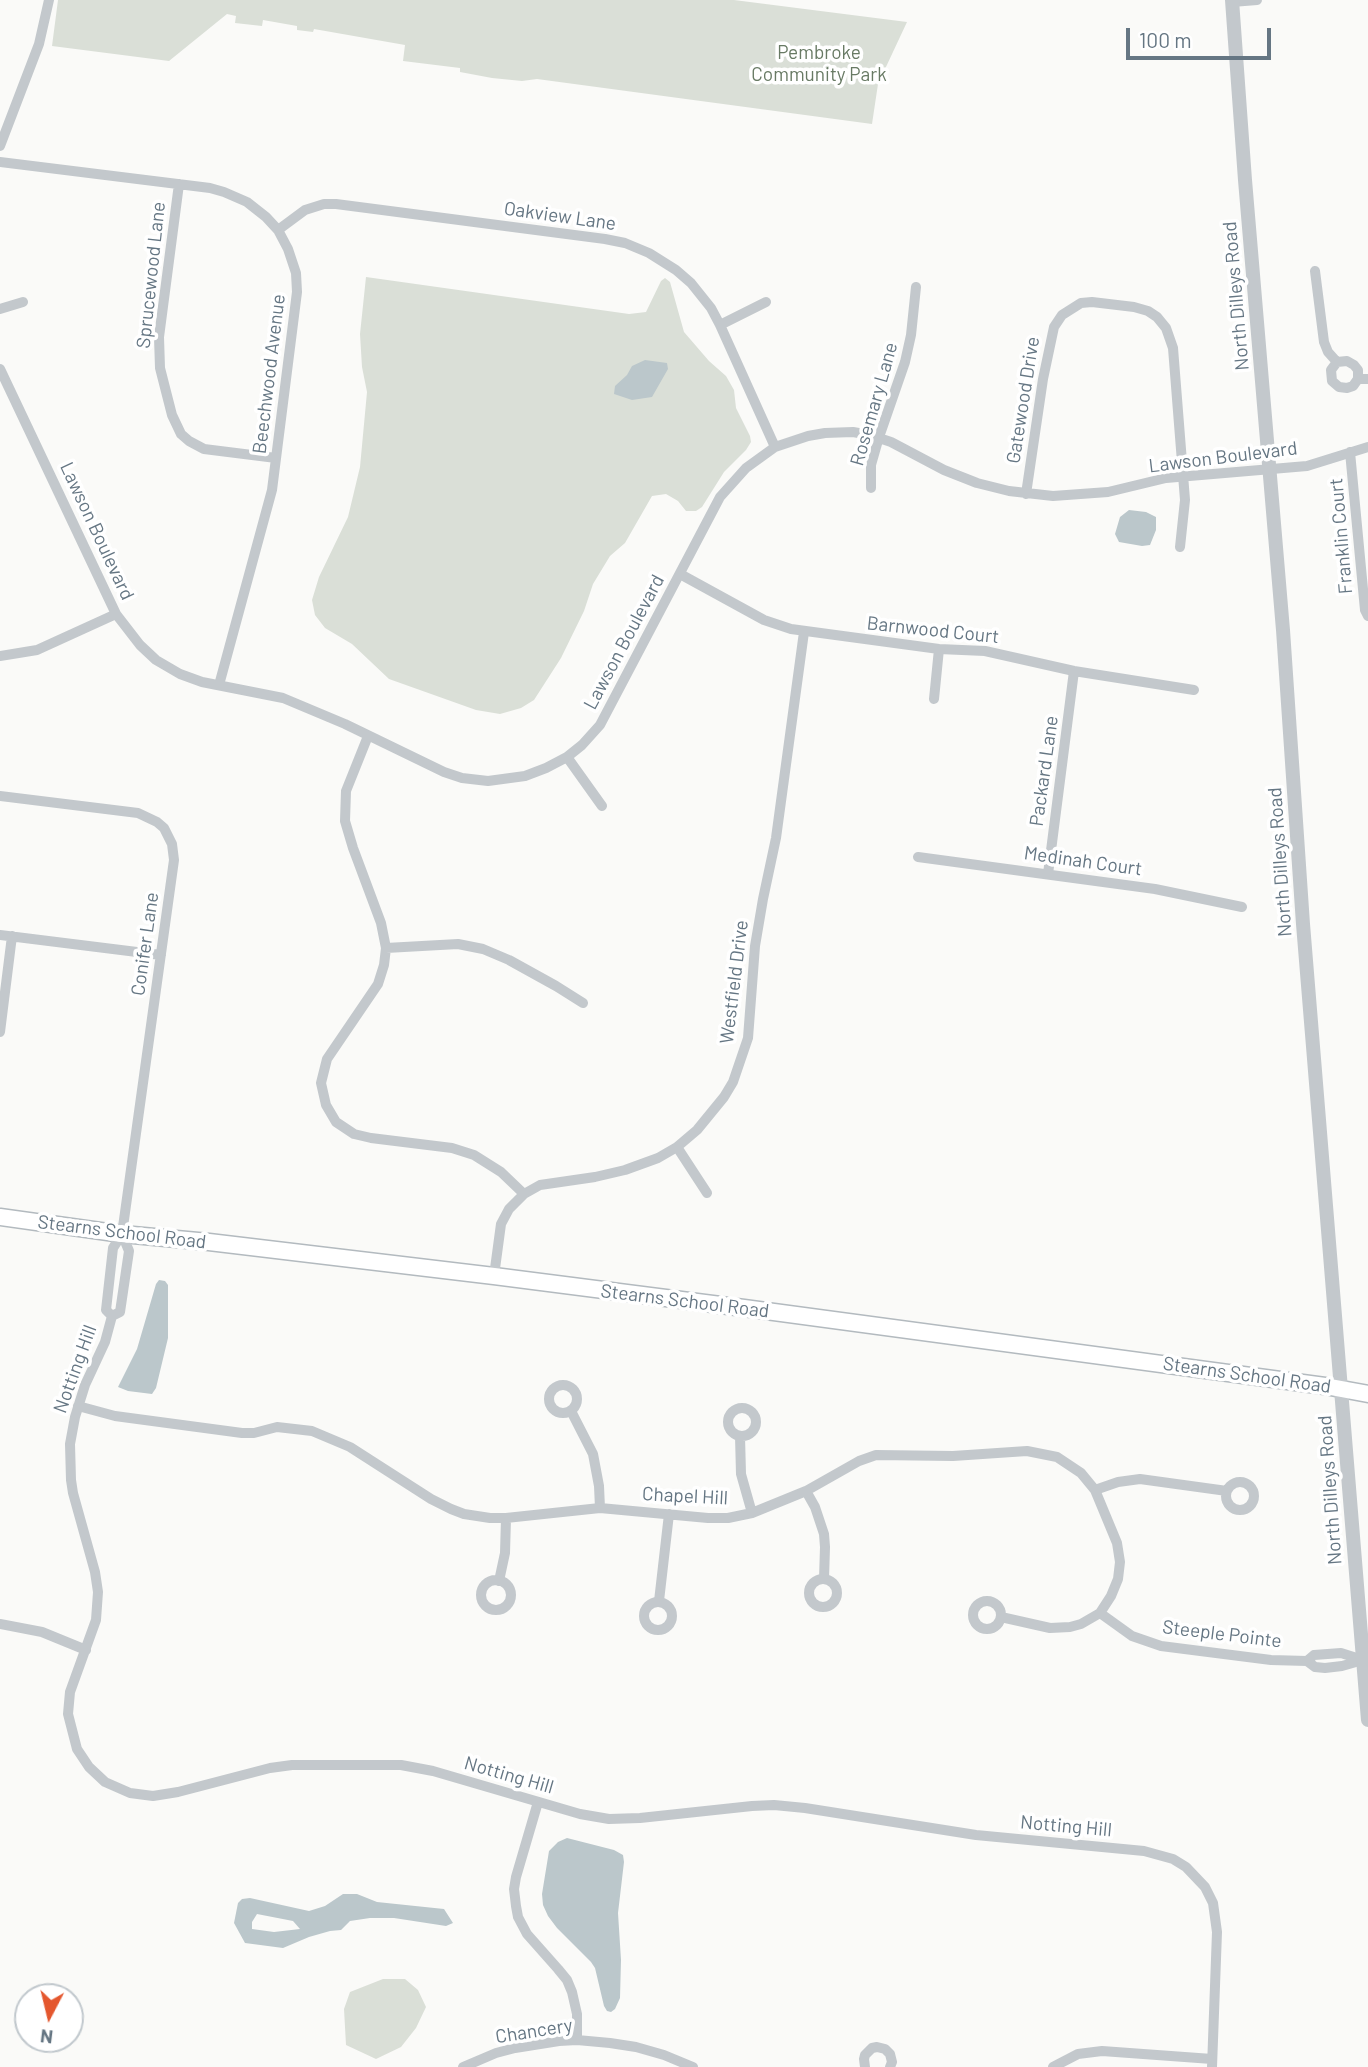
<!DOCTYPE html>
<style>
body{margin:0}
#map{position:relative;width:1368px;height:2067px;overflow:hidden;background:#fafaf8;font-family:Barlow,sans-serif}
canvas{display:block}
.north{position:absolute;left:14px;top:1983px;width:70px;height:70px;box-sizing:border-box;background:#fff;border:2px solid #c1c8cd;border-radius:50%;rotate:187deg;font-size:19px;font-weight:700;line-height:28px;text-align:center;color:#657683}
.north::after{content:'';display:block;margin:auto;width:24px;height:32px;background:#e4572e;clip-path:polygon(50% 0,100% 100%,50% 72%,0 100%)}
.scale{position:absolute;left:1126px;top:28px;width:145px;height:32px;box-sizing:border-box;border:4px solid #657683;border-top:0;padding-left:9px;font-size:21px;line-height:24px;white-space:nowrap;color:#657683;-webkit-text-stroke:5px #fff;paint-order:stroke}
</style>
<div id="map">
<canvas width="1368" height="2067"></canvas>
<div class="north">N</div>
<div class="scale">100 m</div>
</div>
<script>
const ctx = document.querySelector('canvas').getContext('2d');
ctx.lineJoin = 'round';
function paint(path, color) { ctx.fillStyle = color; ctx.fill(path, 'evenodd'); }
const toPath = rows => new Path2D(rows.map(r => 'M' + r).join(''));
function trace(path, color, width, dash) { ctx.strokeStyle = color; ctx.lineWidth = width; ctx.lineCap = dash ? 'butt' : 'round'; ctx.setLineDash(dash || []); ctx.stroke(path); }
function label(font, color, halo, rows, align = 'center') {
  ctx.font = font + ' Barlow,sans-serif'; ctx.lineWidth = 7; ctx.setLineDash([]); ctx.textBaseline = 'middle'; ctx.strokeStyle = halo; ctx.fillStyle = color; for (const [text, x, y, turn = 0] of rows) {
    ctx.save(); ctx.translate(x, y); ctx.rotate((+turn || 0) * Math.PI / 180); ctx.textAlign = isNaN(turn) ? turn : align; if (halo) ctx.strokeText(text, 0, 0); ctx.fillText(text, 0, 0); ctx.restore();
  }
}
const green = toPath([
 [58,0,734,0,907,22,878,84,872,124,537,79,522,81,492,78,460,72,460,68,403,61,405,45,314,29,313,32,297,30,297,26,263,20,262,26,235,23,236,16,227,14,169,61,52,46],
 [366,277,629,314,646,312,661,281,665,278,670,282,684,332,709,361,726,376,734,390,736,408,750,436,751,442,746,450,724,472,702,507,696,511,686,511,678,501,666,494,652,496,625,543,610,556,593,584,584,611,561,658,534,700,521,708,500,714,476,710,389,679,352,644,325,628,315,615,312,600,319,577,348,517,360,467,367,392,362,367,360,334],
 [383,1979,405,1979,418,1990,426,2007,416,2028,401,2047,376,2059,346,2045,344,2009,350,1992]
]);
const water = toPath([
 [645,360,667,363,668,369,652,397,632,400,614,394,615,386,627,375,632,366],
 [1129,510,1146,512,1156,517,1156,530,1150,545,1142,546,1119,542,1115,534,1120,517],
 [159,1280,165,1281,168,1285,168,1338,156,1388,152,1394,128,1391,118,1387,137,1349,156,1284],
 [567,1838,614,1850,623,1855,624,1862,618,1913,621,1960,620,1998,615,2009,611,2012,607,2011,604,2006,595,1968,591,1962,557,1928,548,1916,543,1905,542,1894,549,1851,558,1842],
 [343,1894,357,1894,377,1902,444,1909,453,1923,446,1926,394,1918,370,1918,350,1921,341,1930,330,1931,309,1937,283,1948,245,1943,234,1923,238,1903,242,1899,250,1898,309,1911,325,1906],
 [257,1914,293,1921,300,1929,274,1932,252,1929,252,1922]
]);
const minor = toPath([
 [1232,2,1257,0],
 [0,146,39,44,49,0],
 [0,162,210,188,224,192,247,202,266,217,278,230,288,249,296,273,297,292,272,490,219,685],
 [179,184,159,337,160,368,172,415,181,434,189,441,204,449,276,458],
 [278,230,305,210,324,204,336,204,605,239,625,243,649,253,676,270,691,283,711,308,720,325,775,447],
 [1315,271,1324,342,1328,352,1337,362],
 [0,309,23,302],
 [720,325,766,302],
 [0,369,116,614,140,645,156,660,180,674,202,682,283,698,345,724,444,772,462,778,488,781,525,776,546,768,567,757,582,745,600,725,720,497,746,468,775,447,808,436,825,433,853,432,870,435,891,442,944,470,977,483,1009,491,1053,496,1108,492,1166,478,1307,466,1368,447],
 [1358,379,1358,370,1354,365,1347,361,1337,362,1331,370,1332,381,1339,387,1347,388,1353,386,1358,379,1368,379],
 [1350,452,1365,610,1368,616],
 [871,488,871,465,879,437,905,362,911,335,916,287],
 [1026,494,1043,379,1054,327,1062,315,1081,303,1092,302,1134,307,1148,311,1157,317,1166,328,1173,348,1185,500,1180,547],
 [680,574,764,620,791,629,939,649,985,651,1074,671,1194,690],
 [0,656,37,650,116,614],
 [934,699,939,649],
 [368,736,346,791,345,821,353,848,381,923,386,948,384,965,378,984,327,1059,321,1083,326,1105,336,1122,354,1134,371,1138,452,1148,474,1155,501,1172,524,1194],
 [567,757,602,806],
 [0,796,138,813,157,822,164,828,172,844,174,860,122,1234,113,1248,106,1310,112,1316],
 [918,857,1155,889,1242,907],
 [1048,874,1074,671],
 [0,935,161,955],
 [386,948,458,944,483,949,509,960,556,986,583,1003],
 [0,1032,12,936],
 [677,1147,707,1193],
 [122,1234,129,1251,120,1312,112,1316,105,1342,85,1385,75,1417,70,1444,71,1480,73,1493,95,1572,98,1592,96,1620,70,1692,68,1714,77,1749,89,1767,105,1782,130,1793,153,1796,178,1792,270,1768,292,1765,401,1765,433,1771,580,1814,609,1819,640,1818,752,1806,774,1805,805,1808,976,1835,1144,1851,1173,1859,1186,1867,1205,1887,1213,1903,1217,1932,1212,2067],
 [494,1276,501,1224,509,1209,524,1194,540,1185,595,1177,625,1170,658,1158,677,1147,697,1130,724,1097,733,1082,748,1038,755,946,763,899,776,838,804,632],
 '549 1399a14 14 0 1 1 28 0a14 14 0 1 1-28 0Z',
 [78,1406,115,1416,242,1433,254,1433,277,1427,312,1431,350,1447,431,1499,451,1509,464,1514,490,1518,506,1518,600,1508,708,1518,728,1518,752,1513,806,1491,859,1461,876,1455,953,1456,1027,1451,1057,1457,1081,1473,1095,1490,1117,1543,1120,1562,1118,1579,1111,1596,1100,1613,1081,1624,1070,1627,1050,1628,1001,1617],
 '728 1422a14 14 0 1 1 28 0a14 14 0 1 1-28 0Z',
 [571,1411,593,1454,599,1486,600,1508],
 [740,1436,741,1474,752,1513],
 '1226 1496a14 14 0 1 1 28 0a14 14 0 1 1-28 0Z',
 [1095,1490,1118,1482,1140,1479,1227,1491],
 [806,1491,815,1507,824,1534,825,1547,824,1579],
 '809 1593a14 14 0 1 1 28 0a14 14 0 1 1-28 0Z',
 '481 1595a15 15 0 1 1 30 0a15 15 0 1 1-30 0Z',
 [499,1581,505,1553,506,1518],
 '973 1615a14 14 0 1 1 28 0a14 14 0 1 1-28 0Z',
 [659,1601,669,1514],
 '644 1616a14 14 0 1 1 28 0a14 14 0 1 1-28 0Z',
 [1100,1613,1132,1636,1161,1646,1271,1660,1307,1661,1314,1655,1341,1653,1363,1660],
 [0,1624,42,1632,86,1650],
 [1307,1661,1315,1667,1325,1668,1342,1666,1363,1660],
 [538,1802,516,1877,514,1889,516,1906,518,1917,527,1934,558,1969,567,1980,572,1992,577,2014,577,2040],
 [463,2067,496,2053,515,2048,559,2041,577,2040,610,2043,636,2047,664,2055,693,2067],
 [865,2067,864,2059,865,2055,872,2048,877,2047,885,2049,890,2054,892,2062,890,2067],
 [1053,2067,1078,2054,1102,2051,1212,2059]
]);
const tertiary = toPath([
 [1232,0,1245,180,1283,630,1303,924,1368,1720]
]);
const secondary = toPath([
 [0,1217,122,1234,209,1242,494,1276,744,1308,1325,1386,1368,1394]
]);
const parkNames = [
 ["Pembroke",819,53],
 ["Community Park",819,75]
];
const streetNames = [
 ["Oakview Lane",560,216,8],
 ["Sprucewood Lane",151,275,-84],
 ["North Dilleys Road",1236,296,-95],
 ["Beechwood Avenue",269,374,-83],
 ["Gatewood Drive",1023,400,-81],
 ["Rosemary Lane",874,404,-74],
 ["Lawson Boulevard",1223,457,-7],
 ["Lawson Boulevard",97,531,65],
 ["Franklin Court",1341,536,-95],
 ["Barnwood Court",933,630,6],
 ["Lawson Boulevard",624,642,-62],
 ["Packard Lane",1044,771,-82],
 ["Medinah Court",1083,861,8],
 ["North Dilleys Road",1280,862,-94],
 ["Conifer Lane",145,944,-82],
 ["Westfield Drive",734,982,-83],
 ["Stearns School Road",122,1232,7],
 ["Stearns School Road",685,1301,7],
 ["Notting Hill",75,1369,-70],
 ["Stearns School Road",1247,1375,8],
 ["North Dilleys Road",1330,1490,-94],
 ["Chapel Hill",685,1496,3],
 ["Steeple Pointe",1222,1634,7],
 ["Notting Hill",509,1775,16],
 ["Notting Hill",1066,1826,5],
 ["Chancery",534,2031,-9]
];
paint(green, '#dadfd7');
paint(water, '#bbc7cb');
trace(secondary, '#b3babf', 19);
trace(minor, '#c3c8cc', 10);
trace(tertiary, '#c3c8cc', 14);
trace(secondary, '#fff', 16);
label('19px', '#687a64', '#fff', parkNames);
label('19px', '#657683', '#fff', streetNames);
</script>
